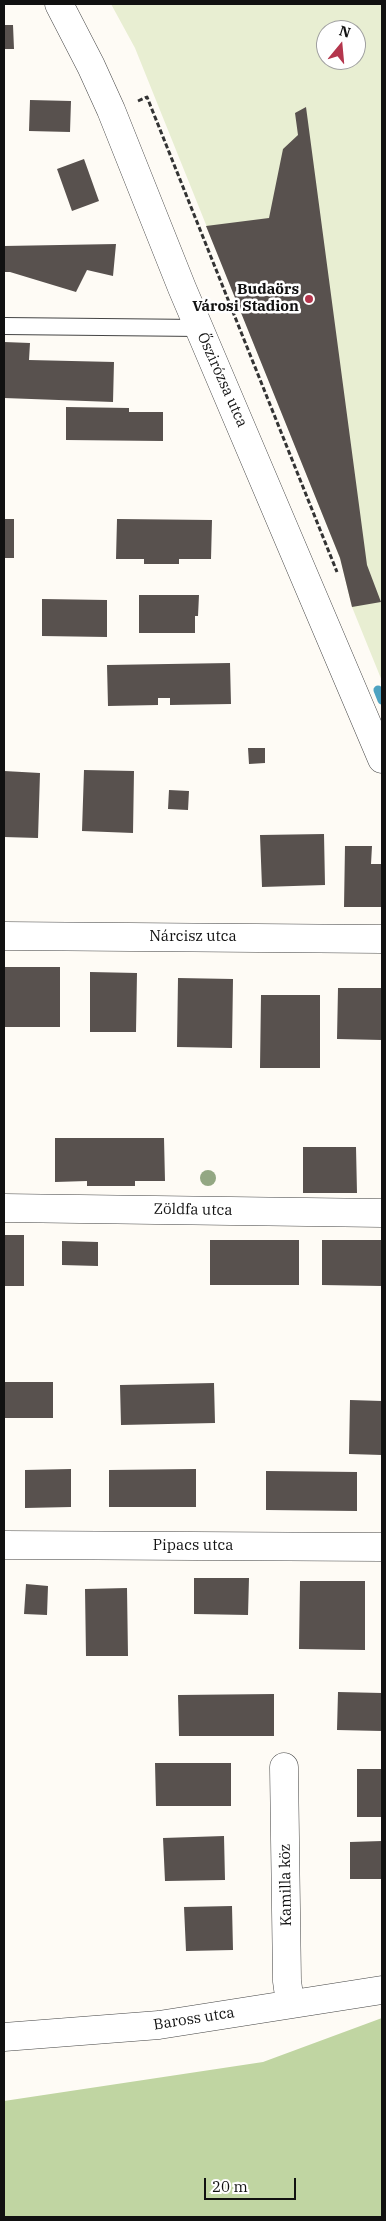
<!DOCTYPE html>
<meta charset="utf-8">
<style>
body{margin:0}
#map{position:relative;width:386px;height:2221px;overflow:hidden;background:#fefbf5;font-family:"IBM Plex Serif",serif}
canvas{display:block}
.frame{position:absolute;inset:0;border:5px solid #111;pointer-events:none}
.north{position:absolute;left:316px;top:20px;width:50px;height:50px;box-sizing:border-box;background:#fff;border:1px solid #a0a0a0;border-radius:50%;rotate:17deg;font-size:14px;font-weight:700;line-height:20px;text-align:center;color:#111}
.north::after{content:'';display:block;margin:auto;width:18px;height:22px;background:#b4364d;clip-path:polygon(50% 0,100% 100%,50% 72%,0 100%)}
.scale{position:absolute;left:204px;top:2178px;width:92px;height:22px;box-sizing:border-box;border:2px solid #111;border-top:0;padding-left:6px;font-size:15px;line-height:18px;white-space:nowrap;color:#111;-webkit-text-stroke:4px #fff;paint-order:stroke}
</style>
<div id="map">
<canvas width="386" height="2221"></canvas>
<div class="frame"></div>
<div class="north">N</div>
<div class="scale">20 m</div>
</div>
<script>
const ctx = document.querySelector('canvas').getContext('2d');
ctx.lineJoin = 'round';
function paint(path, color) { ctx.fillStyle = color; ctx.fill(path, 'evenodd'); }
const toPath = rows => new Path2D(rows.map(r => 'M' + r).join(''));
function trace(path, color, width, dash) { ctx.strokeStyle = color; ctx.lineWidth = width; ctx.lineCap = dash ? 'butt' : 'round'; ctx.setLineDash(dash || []); ctx.stroke(path); }
function label(font, color, halo, rows, align = 'center') {
  ctx.font = font + ' "IBM Plex Serif",serif'; ctx.lineWidth = 5; ctx.setLineDash([]); ctx.textBaseline = 'middle'; ctx.strokeStyle = halo; ctx.fillStyle = color; for (const [text, x, y, turn = 0] of rows) {
    ctx.save(); ctx.translate(x, y); ctx.rotate((+turn || 0) * Math.PI / 180); ctx.textAlign = isNaN(turn) ? turn : align; if (halo) ctx.strokeText(text, 0, 0); ctx.fillText(text, 0, 0); ctx.restore();
  }
}
const forest = toPath([
 [382,2018,382,2217,4,2217,4,2101,263,2062]
]);
const pitch = toPath([
 [111,4,382,4,382,681,352,607,340,558,135,48],
 [326,30,356,30,356,60,326,60]
]);
const stream = toPath([
 [378,690,382,700]
]);
const building = toPath([
 [4,25,13,25,14,49,4,49],
 [30,100,71,101,70,132,29,131],
 [306,107,367,565,381,602,352,607,340,558,206,226,269,218,283,149,298,135,295,113],
 [84,159,99,201,72,211,57,169],
 [116,244,113,276,87,270,76,292,10,272,4,272,4,246],
 [4,342,30,343,29,360,114,362,113,402,4,398],
 [66,407,129,408,129,412,163,412,163,441,66,440],
 [4,519,14,519,14,558,4,558],
 [117,519,212,520,211,559,179,559,179,564,144,564,144,559,116,559],
 [139,595,199,595,198,616,195,616,195,633,139,633],
 [42,599,107,600,107,637,42,636],
 [230,663,231,704,170,705,170,698,158,698,158,705,108,706,107,665],
 [248,748,265,748,265,763,249,764],
 [84,770,134,771,133,833,82,831],
 [4,771,40,773,38,838,4,837],
 [169,790,189,791,188,810,168,809],
 [324,834,325,885,262,887,260,835],
 [345,846,372,846,371,864,382,864,382,907,344,907],
 [4,967,60,967,60,1027,4,1027],
 [90,972,137,973,136,1032,90,1032],
 [178,978,233,979,232,1048,177,1047],
 [338,988,382,988,382,1040,337,1039],
 [261,995,320,995,320,1068,260,1068],
 [55,1138,164,1138,165,1181,135,1181,135,1186,87,1186,87,1181,55,1182],
 [303,1147,356,1147,357,1193,303,1193],
 [4,1235,24,1235,24,1286,4,1286],
 [210,1240,299,1240,299,1285,210,1285],
 [322,1240,382,1240,382,1286,322,1285],
 [62,1241,98,1242,98,1266,62,1265],
 [4,1382,53,1382,53,1418,4,1418],
 [214,1383,215,1423,121,1425,120,1385],
 [350,1400,382,1401,382,1455,349,1454],
 [71,1469,71,1507,25,1508,25,1470],
 [196,1469,196,1507,109,1507,109,1470],
 [266,1471,357,1472,357,1511,266,1510],
 [194,1578,249,1578,248,1615,194,1614],
 [300,1581,365,1581,365,1650,299,1649],
 [26,1584,48,1586,47,1615,24,1614],
 [127,1588,128,1656,86,1656,85,1589],
 [338,1692,382,1693,382,1731,337,1730],
 [274,1694,274,1736,179,1736,178,1695],
 [155,1763,231,1763,231,1806,156,1806],
 [357,1769,382,1769,382,1817,357,1817],
 [224,1836,225,1880,165,1881,163,1838],
 [382,1841,382,1879,350,1879,350,1842],
 [232,1906,233,1950,186,1951,184,1907]
]);
const path = toPath([
 [138,101,147,97,337,572]
]);
const lane = toPath([
 [4,326,199,328]
]);
const street = toPath([
 [59,4,91,66,111,110,182,288,382,759],
 [4,936,382,939],
 [4,1208,382,1213],
 [4,1545,382,1547],
 [284,1767,287,1981,290,2003],
 [4,2037,159,2025,382,1990]
]);
const trees = [
 [208,1178]
];
const markers = [
 [309,299,5,"#b4364d"]
];
const poiNames = [
 ["Budaörs",299,290],
 ["Városi Stadion",299,307]
];
const streetNames = [
 ["Őszirózsa utca",222,380,66],
 ["Nárcisz utca",193,937],
 ["Zöldfa utca",193,1210,1],
 ["Pipacs utca",193,1546],
 ["Kamilla köz",286,1885,-91],
 ["Baross utca",194,2019,-9]
];
paint(forest, '#c0d5a2');
paint(pitch, '#e8eed2');
trace(stream, '#4da2c0', 9);
paint(building, '#58514e');
trace(lane, '#444', 18);
trace(street, '#444', 29);
trace(path, '#333', 3, [5, 2.5]);
trace(lane, '#fff', 16);
trace(street, '#fff', 28);
ctx.fillStyle = '#93a783';
for (const [x, y] of trees) { ctx.beginPath(); ctx.arc(x, y, 8, 0, 2 * Math.PI); ctx.fill(); }
for (const [x, y, r, color] of markers) { const dot = new Path2D(); dot.arc(x, y, r, 0, 2 * Math.PI); ctx.fillStyle = color; ctx.fill(dot); trace(dot, '#fff', 2); }
label('bold 15px', '#111', '#fff', poiNames, 'right');
label('15px', '#111', '#fff', streetNames);
</script>
